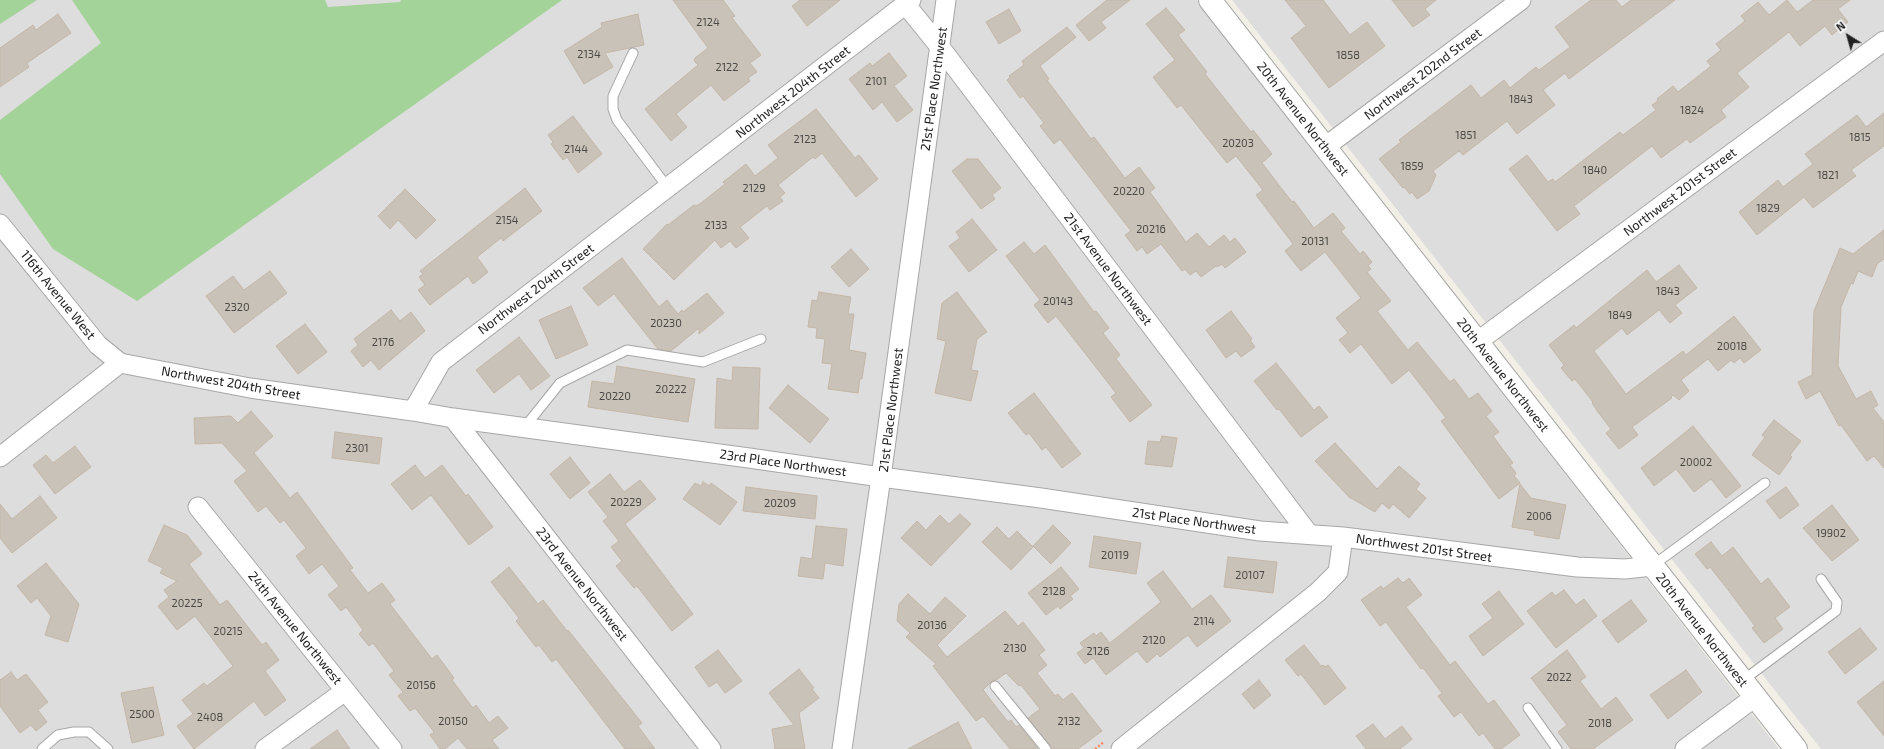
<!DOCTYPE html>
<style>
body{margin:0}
#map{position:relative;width:1884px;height:749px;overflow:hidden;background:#f1efe6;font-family:"Exo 2",sans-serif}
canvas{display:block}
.north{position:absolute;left:1828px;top:16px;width:40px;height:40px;-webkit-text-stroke:3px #fff;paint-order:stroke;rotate:323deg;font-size:11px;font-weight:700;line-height:16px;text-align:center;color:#202020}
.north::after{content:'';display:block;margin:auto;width:14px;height:18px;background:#202020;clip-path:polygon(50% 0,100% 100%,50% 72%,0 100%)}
</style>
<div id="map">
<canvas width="1884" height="749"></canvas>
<div class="north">N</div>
</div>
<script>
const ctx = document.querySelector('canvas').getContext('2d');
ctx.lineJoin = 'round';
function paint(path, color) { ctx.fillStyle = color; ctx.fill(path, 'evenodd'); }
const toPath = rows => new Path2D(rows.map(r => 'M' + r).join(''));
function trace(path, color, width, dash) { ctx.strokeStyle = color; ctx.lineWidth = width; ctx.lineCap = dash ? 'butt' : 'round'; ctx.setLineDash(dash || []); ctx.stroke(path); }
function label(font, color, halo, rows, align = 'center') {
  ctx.font = font + ' "Exo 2",sans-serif'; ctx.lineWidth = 4; ctx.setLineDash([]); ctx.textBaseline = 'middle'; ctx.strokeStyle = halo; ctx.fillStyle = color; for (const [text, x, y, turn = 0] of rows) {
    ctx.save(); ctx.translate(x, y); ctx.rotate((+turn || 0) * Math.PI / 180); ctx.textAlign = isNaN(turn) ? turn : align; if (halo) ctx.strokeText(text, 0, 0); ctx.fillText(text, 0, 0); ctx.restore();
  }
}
const residential = toPath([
 [0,0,1197,0,1779,749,0,749],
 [1232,0,1884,0,1884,749,1821,749]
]);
const forest = toPath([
 [0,0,37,0,0,24],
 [72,0,325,0,328,7,400,2,401,0,562,0,137,301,53,249,0,174,0,120,101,43]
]);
const building = toPath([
 [673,0,723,0,735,16,732,18,761,55,750,63,757,72,748,78,750,81,724,101,711,85,676,114,687,127,671,141,645,109,698,65,694,61,695,58,708,48,673,0],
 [800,0,840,0,807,26,792,6,800,0],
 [1107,0,1130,0,1101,22,1106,28,1089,41,1076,25,1107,0],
 [1285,0,1323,0,1350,35,1367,22,1385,46,1329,88,1291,38,1306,26,1285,0],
 [1392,0,1436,0,1425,9,1430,15,1413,27,1392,0],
 [1591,0,1616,0,1622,7,1631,0,1675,0,1569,79,1565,73,1543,90,1555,105,1517,134,1507,121,1463,155,1459,151,1433,171,1436,175,1429,191,1417,199,1412,192,1410,194,1404,187,1403,188,1379,159,1401,142,1399,140,1471,85,1481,98,1504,80,1510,88,1536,67,1539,70,1570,47,1555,27,1591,0],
 [1787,0,1797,12,1813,0,1850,0,1838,9,1848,22,1832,35,1825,26,1800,46,1789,32,1737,73,1749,87,1721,110,1726,117,1690,143,1687,139,1661,158,1652,146,1574,206,1580,214,1557,231,1509,169,1527,155,1548,182,1553,179,1555,182,1620,132,1623,135,1656,110,1652,105,1658,101,1657,99,1673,86,1678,92,1711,66,1707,61,1721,50,1716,44,1745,21,1741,16,1758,2,1769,15,1787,0],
 [1166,8,1185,30,1178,35,1207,72,1205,74,1251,132,1253,130,1272,154,1262,163,1292,202,1294,201,1314,228,1333,213,1345,228,1341,231,1360,254,1363,251,1372,262,1368,266,1371,269,1367,272,1391,301,1377,311,1408,350,1417,342,1450,382,1454,379,1469,399,1478,393,1492,411,1486,416,1499,432,1493,436,1513,463,1510,465,1516,473,1514,476,1520,483,1499,499,1441,421,1446,418,1409,370,1392,384,1361,344,1350,353,1339,340,1348,333,1336,318,1361,298,1325,252,1301,271,1285,251,1293,244,1256,195,1263,190,1236,156,1227,163,1181,105,1177,108,1153,77,1175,60,1146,24,1166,8],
 [1009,9,1021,31,999,44,986,22,1009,9],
 [58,14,71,33,27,63,29,67,0,87,0,48,33,25,36,30,58,14],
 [638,14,644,45,605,53,613,67,584,84,564,51,602,27,601,23,638,14],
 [1067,27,1076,37,1040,66,1049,79,1047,80,1091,139,1094,137,1125,178,1139,167,1155,188,1150,192,1186,242,1197,233,1209,247,1224,235,1230,242,1235,238,1246,252,1225,268,1222,264,1217,267,1216,266,1201,277,1196,271,1190,275,1185,269,1182,271,1161,244,1147,254,1142,247,1137,251,1125,235,1131,231,1060,139,1054,144,1040,126,1044,123,1023,96,1020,98,1007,80,1010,77,1009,76,1024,65,1022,61,1067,27],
 [889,53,907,76,894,86,913,110,897,122,882,102,873,110,849,79,870,63,872,66,889,53],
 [816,109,855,158,859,155,878,179,856,197,822,153,815,159,813,157,778,185,785,193,780,197,783,201,770,210,767,206,740,227,749,238,736,248,730,241,721,248,715,240,674,280,643,249,667,224,668,225,694,205,696,206,701,203,725,184,723,182,746,164,755,176,778,158,768,145,816,109],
 [1884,113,1884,146,1851,170,1856,176,1813,208,1804,197,1757,235,1739,212,1778,180,1783,187,1813,164,1805,154,1857,115,1866,127,1884,113],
 [573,116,602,154,578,173,567,157,563,160,551,144,553,142,548,135,573,116],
 [967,159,978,159,1001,188,992,195,995,199,981,209,952,171,967,159],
 [525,188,542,211,503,241,501,238,477,257,488,272,473,284,468,276,430,305,418,290,425,285,419,277,423,274,420,271,525,188],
 [405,189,436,220,416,239,398,220,390,229,378,216,405,189],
 [972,219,997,250,969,272,949,246,960,238,956,232,972,219],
 [1884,230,1884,259,1877,264,1872,277,1858,271,1853,284,1851,283,1841,307,1838,366,1856,399,1871,391,1878,405,1873,408,1884,422,1884,468,1874,456,1867,461,1841,425,1839,426,1820,391,1806,399,1798,382,1812,375,1814,311,1840,248,1853,254,1884,230],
 [1024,242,1034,254,1045,245,1094,312,1096,311,1109,328,1103,333,1120,355,1116,359,1152,405,1130,422,1111,397,1116,393,1056,316,1048,323,1034,305,1040,300,1006,256,1024,242],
 [851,249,869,269,849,287,831,267,851,249],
 [622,258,659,307,667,300,678,314,682,310,683,312,707,293,724,313,699,334,699,328,671,351,658,349,614,294,598,306,583,288,622,258],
 [1679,265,1697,288,1675,305,1682,313,1670,323,1659,310,1627,335,1622,328,1594,351,1626,394,1683,351,1686,355,1734,316,1761,350,1744,363,1740,358,1734,363,1731,360,1718,371,1708,359,1681,380,1689,391,1679,400,1673,395,1671,397,1672,398,1632,427,1638,435,1619,449,1606,433,1611,429,1598,412,1592,403,1593,402,1575,379,1572,381,1561,368,1564,365,1549,345,1574,325,1576,328,1647,270,1656,282,1679,265],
 [270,271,287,293,234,333,206,296,233,276,244,290,270,271],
 [819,292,851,297,848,314,854,314,849,350,866,353,862,379,860,378,858,393,828,389,832,364,822,363,825,339,816,338,817,328,808,327,812,300,817,301,819,292],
 [957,292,987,332,977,339,971,370,978,371,971,401,935,393,946,341,937,339,942,303,957,292],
 [571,306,588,345,556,359,539,320,571,306],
 [391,310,400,321,411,312,425,331,379,370,371,360,363,367,351,351,358,345,354,339,391,310],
 [1231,311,1252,339,1250,340,1255,347,1241,357,1236,351,1226,358,1206,330,1231,311],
 [305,324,327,352,298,374,276,346,305,324],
 [519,337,550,376,531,390,519,374,494,393,476,370,519,337],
 [1276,363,1314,410,1319,406,1328,417,1301,437,1279,409,1277,410,1254,381,1276,363],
 [617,366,695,379,688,422,588,407,592,381,614,384,617,366],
 [733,367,760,368,758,429,715,428,717,378,732,381,733,367],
 [788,385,829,419,810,443,769,408,788,385],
 [1034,393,1081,454,1062,468,1046,447,1042,450,1029,433,1026,435,1008,413,1034,393],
 [251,411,273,436,254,453,290,498,297,492,353,568,350,570,368,593,382,583,395,600,390,604,432,659,437,655,454,678,452,680,473,708,476,705,489,723,498,716,508,728,492,740,499,749,467,749,458,738,445,749,440,749,430,735,434,732,415,708,410,711,398,696,403,692,389,675,394,671,373,643,369,646,359,634,363,630,346,607,341,611,328,595,339,586,322,564,309,574,296,556,306,548,284,520,280,523,266,506,258,512,234,481,247,471,222,443,195,444,194,418,231,416,238,423,251,411],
 [1774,420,1801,441,1790,455,1792,457,1779,475,1752,455,1765,437,1762,435,1774,420],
 [1693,426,1741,486,1726,498,1711,479,1694,492,1676,469,1654,486,1641,468,1693,426],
 [335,432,382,438,379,464,332,458,335,432],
 [1162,436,1177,438,1172,467,1145,464,1148,441,1160,442,1162,436],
 [1335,443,1377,489,1399,466,1420,484,1416,489,1426,498,1409,518,1393,504,1389,509,1382,503,1375,512,1349,497,1315,461,1335,443],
 [75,446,91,467,55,494,33,465,46,455,53,463,75,446],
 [570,457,590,483,570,499,550,474,570,457],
 [415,465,425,478,442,465,466,496,468,494,493,527,469,545,431,495,412,510,391,484,415,465],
 [610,474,624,492,640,480,656,499,625,524,693,614,672,631,637,586,634,588,616,566,622,561,611,547,619,541,603,521,608,517,588,492,610,474],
 [703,482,709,486,711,483,737,502,720,525,683,499,695,483,701,486,703,482],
 [1520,484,1531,498,1566,505,1559,539,1534,535,1535,531,1512,527,1520,484],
 [746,487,817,496,815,519,743,511,746,487],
 [1786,487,1799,505,1780,519,1766,501,1786,487],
 [40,496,57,518,12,553,0,538,0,504,12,519,40,496],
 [1832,505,1859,540,1832,561,1803,528,1832,505],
 [960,514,971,524,931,566,901,538,917,521,926,530,940,515,949,524,960,514],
 [164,525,187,535,202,554,189,564,220,605,227,600,262,645,266,642,279,660,265,671,286,700,265,716,254,701,194,749,177,726,193,714,182,700,204,683,207,686,233,666,195,616,177,630,158,606,169,597,164,590,177,581,160,573,163,568,148,561,164,525],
 [1053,525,1071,543,1051,564,1033,546,1053,525],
 [816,526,847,529,843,566,825,563,823,579,798,576,801,557,812,559,816,526],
 [997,527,1009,539,1017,531,1033,547,1011,570,982,542,997,527],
 [1094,536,1141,543,1136,574,1089,567,1094,536],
 [1711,542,1722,556,1733,547,1761,584,1768,578,1790,607,1775,618,1783,629,1764,643,1752,628,1755,626,1729,591,1710,567,1707,569,1695,554,1711,542],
 [1228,557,1277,562,1273,593,1224,587,1228,557],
 [46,563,79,604,68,642,45,635,51,616,37,598,31,603,17,586,46,563],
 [509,567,538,604,543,600,567,631,568,630,642,723,638,726,655,749,625,749,556,659,552,662,539,645,536,647,516,621,519,618,491,582,509,567],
 [1061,567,1079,589,1070,596,1073,599,1060,609,1058,606,1046,615,1028,593,1061,567],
 [1163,571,1192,609,1211,595,1231,621,1197,647,1188,635,1160,657,1157,654,1147,663,1137,651,1106,675,1093,658,1085,664,1077,653,1084,648,1080,643,1094,633,1096,636,1101,632,1110,643,1161,602,1147,583,1163,571],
 [1398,578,1403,583,1409,578,1422,595,1406,607,1450,665,1455,661,1488,704,1494,700,1520,735,1501,749,1495,749,1483,733,1479,736,1461,712,1454,717,1438,696,1442,693,1423,668,1421,669,1386,622,1380,626,1361,600,1381,586,1383,589,1398,578],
 [1564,590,1576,605,1584,599,1597,616,1556,648,1527,611,1552,592,1555,596,1564,590],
 [1499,591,1524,624,1483,656,1469,636,1493,618,1482,604,1499,591],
 [908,594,930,614,945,597,966,616,937,645,947,657,1005,611,1018,626,1023,622,1045,650,1039,655,1047,665,1037,673,1055,696,1058,694,1063,700,1072,693,1102,731,1078,749,1052,749,1028,718,1040,709,1021,685,1019,686,1006,673,996,680,992,681,983,690,1008,722,1011,720,1016,727,1019,725,1038,749,1010,749,983,716,976,721,933,666,936,664,906,637,910,633,897,621,899,604,908,594],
 [1631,600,1647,621,1618,643,1602,621,1631,600],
 [1860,628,1877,649,1845,674,1828,652,1860,628],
 [1304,645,1321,666,1323,665,1325,667,1328,665,1346,688,1325,705,1301,674,1298,676,1285,660,1304,645],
 [718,650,742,681,725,693,717,682,709,687,695,667,718,650],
 [1567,650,1586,677,1580,681,1601,709,1616,697,1633,720,1593,749,1571,749,1558,732,1567,725,1531,678,1567,650],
 [799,669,814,688,812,689,819,698,799,713,805,749,775,749,772,729,794,725,769,693,799,669],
 [1686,670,1702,692,1668,719,1650,695,1686,670],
 [11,672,17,680,26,674,48,702,38,710,47,722,36,731,31,725,20,733,0,706,0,680,11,672],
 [1259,680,1271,695,1254,709,1242,694,1259,680],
 [1884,681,1884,736,1857,702,1884,681],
 [153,687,164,735,132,743,121,693,153,687],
 [958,722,972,749,908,749,958,722],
 [1373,724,1385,739,1402,726,1412,739,1400,749,1366,749,1356,736,1373,724],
 [337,730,350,749,310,749,337,730]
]);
const path = toPath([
 [1095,749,1104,742]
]);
const service = toPath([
 [633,53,613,96,613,109,617,120,668,188],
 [524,428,560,383,627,350,703,362,761,339],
 [1652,566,1765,483],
 [1742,681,1836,611,1837,602,1821,579],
 [995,686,1046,749],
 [1528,708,1557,749],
 [42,749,58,735,74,732,89,732,108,749]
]);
const minor = toPath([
 [946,0,881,477,1041,498,1260,531,1343,537],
 [906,5,940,47,1308,533],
 [1325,147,1521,0],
 [0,224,98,345,120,363,250,388,413,411,453,418,749,458,881,477,842,749],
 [1477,342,1884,41],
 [413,411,441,362,911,0],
 [453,418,711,749],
 [0,457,120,363],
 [198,507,392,749],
 [265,749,345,691],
 [1121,749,1318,592,1338,572,1343,537,1577,567,1625,569,1652,566],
 [1685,749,1755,697]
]);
const tertiary = toPath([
 [1210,0,1796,749]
]);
const numberNames = [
 ["2124",708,22],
 ["2134",589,54],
 ["1858",1348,55],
 ["2122",727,67],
 ["2101",876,81],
 ["1843",1521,99],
 ["1824",1692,110],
 ["1851",1466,135],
 ["1815",1860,137],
 ["2123",805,139],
 ["20203",1238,143],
 ["2144",576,149],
 ["1859",1412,166],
 ["1840",1595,170],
 ["1821",1828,175],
 ["2129",754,188],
 ["20220",1129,191],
 ["1829",1768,208],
 ["2154",507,220],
 ["2133",716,225],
 ["20216",1151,229],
 ["20131",1315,241],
 ["1843",1668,291],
 ["20143",1058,301],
 ["2320",237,307],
 ["1849",1620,315],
 ["20230",666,323],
 ["2176",383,342],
 ["20018",1732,346],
 ["20222",671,389],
 ["20220",615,396],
 ["2301",357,448],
 ["20002",1696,462],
 ["20229",626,502],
 ["20209",780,503],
 ["2006",1539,516],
 ["19902",1831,533],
 ["20119",1115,555],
 ["20107",1250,575],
 ["2128",1054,591],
 ["20225",187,603],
 ["2114",1204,621],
 ["20136",932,625],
 ["20215",228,631],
 ["2120",1154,640],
 ["2130",1015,648],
 ["2126",1098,651],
 ["2022",1559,677],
 ["20156",421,685],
 ["2500",142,714],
 ["2408",210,717],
 ["20150",453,721],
 ["2132",1069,721],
 ["2018",1600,723]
];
const streetNames = [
 ["Northwest 202nd Street",1423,74,-37],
 ["21st Place Northwest",934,89,-82],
 ["Northwest 204th Street",793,92,-38],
 ["20th Avenue Northwest",1303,119,52],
 ["Northwest 201st Street",1680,192,-37],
 ["21st Avenue Northwest",1108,269,53],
 ["Northwest 204th Street",536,289,-37],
 ["116th Avenue West",58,295,51],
 ["20th Avenue Northwest",1503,375,52],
 ["Northwest 204th Street",231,383,10],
 ["21st Place Northwest",891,410,-83],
 ["23rd Place Northwest",783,463,8],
 ["21st Place Northwest",1194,521,8],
 ["Northwest 201st Street",1424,548,8],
 ["23rd Avenue Northwest",582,584,52],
 ["24th Avenue Northwest",295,628,51],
 ["20th Avenue Northwest",1702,630,52]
];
paint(residential, '#dedddd');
paint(forest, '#a3d398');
paint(building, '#c9c2b8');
trace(building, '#c4b7a7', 1);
trace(service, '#a7a7a7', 11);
trace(minor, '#a7a7a7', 21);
trace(tertiary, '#a7a7a7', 24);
trace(path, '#ff8969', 2.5, [2, 2]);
trace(service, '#fff', 9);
trace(minor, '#fff', 19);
trace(tertiary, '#fff', 22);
label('11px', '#4a4846', null, numberNames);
label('13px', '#202020', '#fff', streetNames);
</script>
